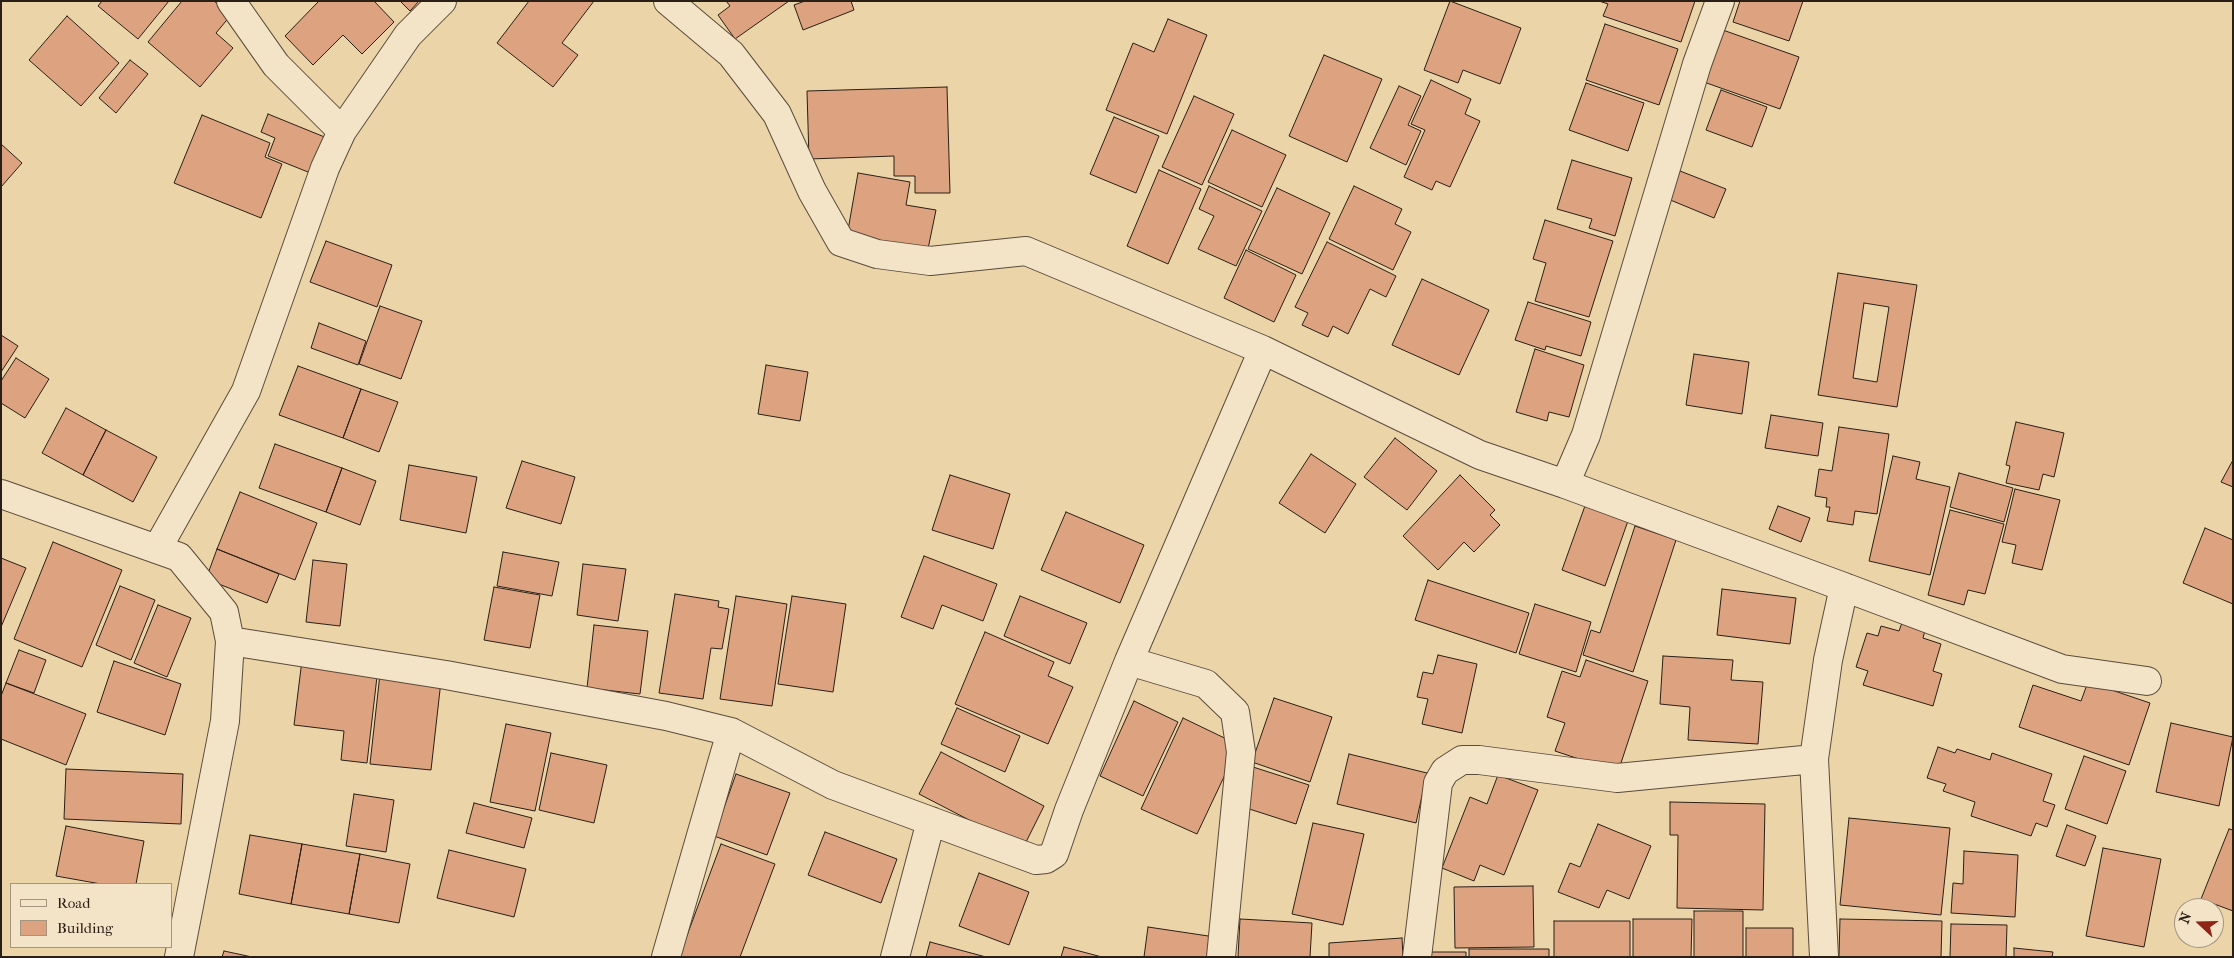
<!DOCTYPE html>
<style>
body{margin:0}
#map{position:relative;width:2234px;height:958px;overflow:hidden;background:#ecd4a9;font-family:"IM FELL French Canon",serif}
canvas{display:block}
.frame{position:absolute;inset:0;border:2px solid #2a1f16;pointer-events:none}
.legend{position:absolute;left:10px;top:883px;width:162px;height:65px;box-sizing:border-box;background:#f3e3c7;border:1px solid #a39580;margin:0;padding:6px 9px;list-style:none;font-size:15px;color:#2a1f16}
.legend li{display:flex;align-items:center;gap:10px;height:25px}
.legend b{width:25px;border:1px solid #a39580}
.north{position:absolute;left:2174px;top:898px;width:50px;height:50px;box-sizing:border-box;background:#f3e3c7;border:1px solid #a39580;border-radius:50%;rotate:291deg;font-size:14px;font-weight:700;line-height:20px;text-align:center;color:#2a1f16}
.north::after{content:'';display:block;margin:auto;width:18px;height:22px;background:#8f2418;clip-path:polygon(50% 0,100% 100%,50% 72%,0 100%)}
</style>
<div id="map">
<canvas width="2234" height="958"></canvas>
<div class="frame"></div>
<ul class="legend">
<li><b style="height:6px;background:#f3e3c7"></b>Road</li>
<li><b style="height:14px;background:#dda380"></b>Building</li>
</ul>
<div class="north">N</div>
</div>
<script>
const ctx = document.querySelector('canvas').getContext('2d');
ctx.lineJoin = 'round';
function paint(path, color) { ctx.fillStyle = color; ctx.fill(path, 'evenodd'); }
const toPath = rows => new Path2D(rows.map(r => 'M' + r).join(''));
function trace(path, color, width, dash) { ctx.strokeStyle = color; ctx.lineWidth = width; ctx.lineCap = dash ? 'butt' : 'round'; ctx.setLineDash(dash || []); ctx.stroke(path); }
const building = toPath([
 [102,1,169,1,138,39,98,6,102,1],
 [182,1,214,1,231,15,216,33,233,48,200,87,148,42,182,1],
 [319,1,374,1,394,22,362,54,343,35,313,65,285,36,319,1],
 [400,1,419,1,410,11,400,1],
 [529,1,594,1,562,43,578,55,553,87,497,43,529,1],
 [726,1,789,1,735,39,718,15,730,6,726,1],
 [805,1,851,1,854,10,803,30,794,5,805,1],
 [1450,1,1521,28,1500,84,1463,70,1458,83,1424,70,1450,1],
 [1599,1,1695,1,1681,42,1603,16,1608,4,1599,1],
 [1740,1,1803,1,1789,41,1733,22,1740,1],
 [67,16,119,63,81,106,29,60,67,16],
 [1168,19,1207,35,1167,134,1106,110,1133,43,1154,52,1168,19],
 [1605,24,1678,49,1659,105,1586,80,1605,24],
 [1720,29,1799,57,1780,109,1701,81,1720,29],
 [1324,55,1382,79,1347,162,1289,136,1324,55],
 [130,60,148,74,116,113,99,98,130,60],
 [1431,80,1471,99,1465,114,1480,121,1450,187,1436,181,1432,190,1404,177,1425,130,1411,124,1431,80],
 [1586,83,1644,103,1628,151,1569,130,1586,83],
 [1399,86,1421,96,1408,125,1421,131,1406,165,1370,148,1399,86],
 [947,87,950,193,915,193,915,176,894,176,894,156,809,159,807,91,947,87],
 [1721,90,1767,107,1752,147,1706,130,1721,90],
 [1194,96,1234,114,1202,185,1162,167,1194,96],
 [268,114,327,138,313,174,268,156,275,138,261,132,268,114],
 [202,115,270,143,265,157,282,164,261,218,174,183,202,115],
 [1114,117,1159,136,1136,193,1090,174,1114,117],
 [1232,130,1286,155,1262,207,1208,182,1232,130],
 [1,144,22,163,1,187,1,144],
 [1572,160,1632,178,1615,236,1589,228,1592,219,1557,209,1572,160],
 [1159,170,1201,189,1168,264,1127,246,1159,170],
 [1680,171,1726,189,1714,218,1668,199,1680,171],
 [858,173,910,182,906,205,936,210,928,249,847,236,858,173],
 [1209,186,1262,211,1236,266,1198,249,1214,216,1199,209,1209,186],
 [1354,186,1402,209,1395,224,1411,232,1393,270,1329,239,1354,186],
 [1277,188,1330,213,1302,274,1248,249,1277,188],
 [1545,220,1613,241,1589,317,1535,301,1546,263,1533,259,1545,220],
 [326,241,392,265,377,307,310,282,326,241],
 [1327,242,1396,276,1386,297,1370,289,1348,334,1333,326,1328,337,1302,325,1308,313,1295,307,1327,242],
 [1246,250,1296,275,1274,322,1224,298,1246,250],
 [1838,273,1917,285,1897,407,1818,395,1838,273],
 [1864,303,1889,307,1877,382,1853,378,1864,303],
 [1422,279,1489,310,1459,375,1392,345,1422,279],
 [1528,302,1591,322,1581,356,1546,346,1545,350,1515,340,1528,302],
 [380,306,422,321,401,379,359,364,380,306],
 [319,323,366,341,358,365,311,348,319,323],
 [1,335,18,346,1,372,1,335],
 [1535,349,1584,365,1569,417,1549,412,1547,421,1516,412,1535,349],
 [1694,354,1749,362,1742,414,1686,405,1694,354],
 [16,358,49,379,25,418,1,403,1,381,16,358],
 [766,365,808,372,800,421,758,414,766,365],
 [298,366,361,389,343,438,279,415,298,366],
 [361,389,398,402,379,452,343,438,361,389],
 [66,408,106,430,83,475,42,453,66,408],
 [1771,415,1823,423,1818,456,1765,448,1771,415],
 [2016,422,2064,433,2054,477,2043,474,2039,490,2006,483,2010,466,2006,465,2016,422],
 [1839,427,1889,434,1877,514,1855,511,1853,525,1827,521,1830,507,1826,507,1827,498,1815,496,1819,469,1832,471,1839,427],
 [106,430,157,457,133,502,83,475,106,430],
 [1395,438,1437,471,1407,510,1364,477,1395,438],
 [275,444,342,468,326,512,259,488,275,444],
 [1311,454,1356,484,1325,533,1279,503,1311,454],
 [1893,456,1920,462,1916,479,1950,487,1930,575,1869,561,1893,456],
 [2233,460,2233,487,2221,482,2233,460],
 [522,461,575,477,561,524,506,508,522,461],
 [409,465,477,477,466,533,400,520,409,465],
 [342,468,376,481,360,525,326,512,342,468],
 [1959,473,2013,488,2004,522,1950,507,1959,473],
 [950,475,1010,494,993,549,932,530,950,475],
 [1460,475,1495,510,1490,515,1500,525,1474,552,1464,542,1438,570,1403,536,1460,475],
 [2015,489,2060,500,2042,570,2012,563,2016,545,2002,542,2015,489],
 [240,492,317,523,295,580,217,549,240,492],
 [1586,503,1629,518,1605,586,1562,570,1586,503],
 [1778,506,1810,518,1801,542,1769,529,1778,506],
 [1950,510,2004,524,1985,594,1968,590,1964,605,1928,595,1950,510],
 [1066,512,1144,545,1120,603,1041,570,1066,512],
 [1635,526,1676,540,1633,672,1583,655,1591,630,1600,633,1635,526],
 [2205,528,2233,540,2233,604,2183,583,2205,528],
 [53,542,122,570,82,667,14,639,53,542],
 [217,549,279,574,267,603,206,579,217,549],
 [503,552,559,562,552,596,497,586,503,552],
 [924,556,997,584,983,621,942,605,933,629,901,617,924,556],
 [1,558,26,568,1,627,1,558],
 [313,560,347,564,340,626,306,622,313,560],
 [583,564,626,569,618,621,577,615,583,564],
 [1428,580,1529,613,1516,653,1415,620,1428,580],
 [120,586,155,600,131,660,96,645,120,586],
 [494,587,540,595,530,648,484,640,494,587],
 [1722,589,1796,598,1790,644,1717,635,1722,589],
 [675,594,719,601,718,607,729,609,722,649,711,648,703,699,659,693,675,594],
 [736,596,787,604,772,706,720,699,736,596],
 [792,596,846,604,833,692,778,684,792,596],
 [1020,596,1087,623,1070,664,1004,636,1020,596],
 [1535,604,1591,622,1576,672,1519,654,1535,604],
 [158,605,191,618,167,677,134,663,158,605],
 [1903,620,1926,627,1923,638,1941,644,1933,671,1942,674,1933,706,1863,685,1868,671,1856,667,1867,633,1878,636,1881,626,1899,631,1903,620],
 [594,625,648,631,640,694,587,688,594,625],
 [985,632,1054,662,1048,676,1073,687,1048,744,955,704,985,632],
 [19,650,46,660,34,693,6,683,19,650],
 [1438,655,1477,664,1462,733,1422,724,1428,699,1417,697,1423,672,1433,674,1438,655],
 [1663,656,1733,660,1731,680,1763,682,1758,744,1688,740,1690,707,1660,704,1663,656],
 [302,660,378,668,367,763,341,760,344,731,294,725,302,660],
 [1586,660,1648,681,1618,772,1555,751,1565,723,1547,717,1562,671,1580,677,1586,660],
 [114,661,181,684,165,735,97,712,114,661],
 [380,674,441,681,431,770,370,764,380,674],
 [2088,682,2150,703,2129,765,2019,727,2033,685,2081,701,2088,682],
 [6,683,86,714,66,765,1,739,1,696,6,683],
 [1274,698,1332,717,1310,782,1252,762,1274,698],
 [1134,701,1178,722,1143,796,1100,776,1134,701],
 [957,708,1020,736,1005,772,941,744,957,708],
 [1183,718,1239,745,1197,834,1141,809,1183,718],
 [2171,723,2233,737,2219,806,2156,792,2171,723],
 [506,724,551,733,535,811,490,802,506,724],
 [1938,747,1955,753,1957,749,1990,760,1992,753,2052,774,2043,801,2055,805,2047,827,2036,823,2031,836,1971,816,1975,802,1943,791,1946,784,1927,778,1938,747],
 [941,752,1044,806,1023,848,919,794,941,752],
 [551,753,607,765,594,823,539,810,551,753],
 [1349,754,1427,773,1416,823,1337,804,1349,754],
 [2084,756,2126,771,2107,824,2065,809,2084,756],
 [1253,767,1309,785,1296,824,1240,806,1253,767],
 [66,769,183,774,181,824,64,819,66,769],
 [736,774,790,793,767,855,714,836,736,774],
 [1498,775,1538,790,1504,875,1480,865,1474,881,1442,868,1470,797,1487,804,1498,775],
 [354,794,394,800,386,852,346,846,354,794],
 [1670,802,1765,804,1763,910,1677,908,1678,835,1670,835,1670,802],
 [474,803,532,818,524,848,466,833,474,803],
 [1849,818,1950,828,1941,915,1840,905,1849,818],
 [1313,823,1364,834,1343,925,1292,914,1313,823],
 [1598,824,1651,846,1629,899,1607,890,1599,908,1558,892,1570,863,1580,867,1598,824],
 [2067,825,2096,836,2085,866,2056,856,2067,825],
 [66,826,144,841,136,884,101,884,56,876,66,826],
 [2229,829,2233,830,2233,911,2201,899,2229,829],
 [825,832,897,859,881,903,808,875,825,832],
 [250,835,302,844,291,904,239,894,250,835],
 [302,844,360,854,349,914,291,904,302,844],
 [721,844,775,864,740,957,679,957,721,844],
 [2103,848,2161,859,2144,947,2086,936,2103,848],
 [449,850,526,869,514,917,437,898,449,850],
 [1964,851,2018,855,2015,917,1951,913,1953,883,1963,884,1964,851],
 [360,854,410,864,399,923,349,914,360,854],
 [979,873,1029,892,1009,945,959,926,979,873],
 [1533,886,1534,947,1455,948,1454,887,1533,886],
 [1694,911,1743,911,1743,957,1694,957,1694,911],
 [1240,919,1312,923,1310,957,1238,957,1240,919],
 [1633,919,1692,919,1691,957,1633,957,1633,919],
 [1840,919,1942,921,1941,957,1839,957,1840,919],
 [1554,921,1630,921,1630,957,1554,957,1554,921],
 [1951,924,2007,925,2006,957,1950,957,1951,924],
 [1148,927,1215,937,1211,957,1144,957,1148,927],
 [1746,928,1793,928,1793,957,1746,957,1746,928],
 [1402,938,1403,957,1329,957,1329,943,1402,938],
 [930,942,986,957,926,957,930,942],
 [1064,947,1102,957,1061,957,1064,947],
 [2014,948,2053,952,2052,957,2014,957,2014,948],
 [1469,949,1549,949,1549,957,1469,957,1469,949],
 [224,951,252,957,222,957,224,951],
 [1425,952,1466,952,1466,957,1425,957,1425,952]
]);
const street = toPath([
 [231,1,276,65,342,131],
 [668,1,731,54,777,114,812,191,841,242,877,254,930,261,1026,251,1263,350,1480,455,1565,484,1844,587,2062,669,2147,681],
 [1565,484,1586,435,1697,64,1720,1],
 [1,494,179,557,224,612,230,641,225,721,179,957],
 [157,549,246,391,325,168,342,131,408,35,442,1],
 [230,641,446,675,666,716,731,732,833,785,1036,860,1046,859,1054,854,1069,810,1129,661,1263,350],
 [1129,661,1206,684,1235,712,1241,752,1221,957],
 [666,957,731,732],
 [895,957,931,821],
 [1417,957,1438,783,1445,771,1462,760,1479,760,1617,778,1814,759],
 [1824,957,1814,759,1828,660,1844,587]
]);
paint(building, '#dda380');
trace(building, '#2a1f16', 1);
trace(street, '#5a4c3b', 30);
trace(street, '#f3e3c7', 28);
</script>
